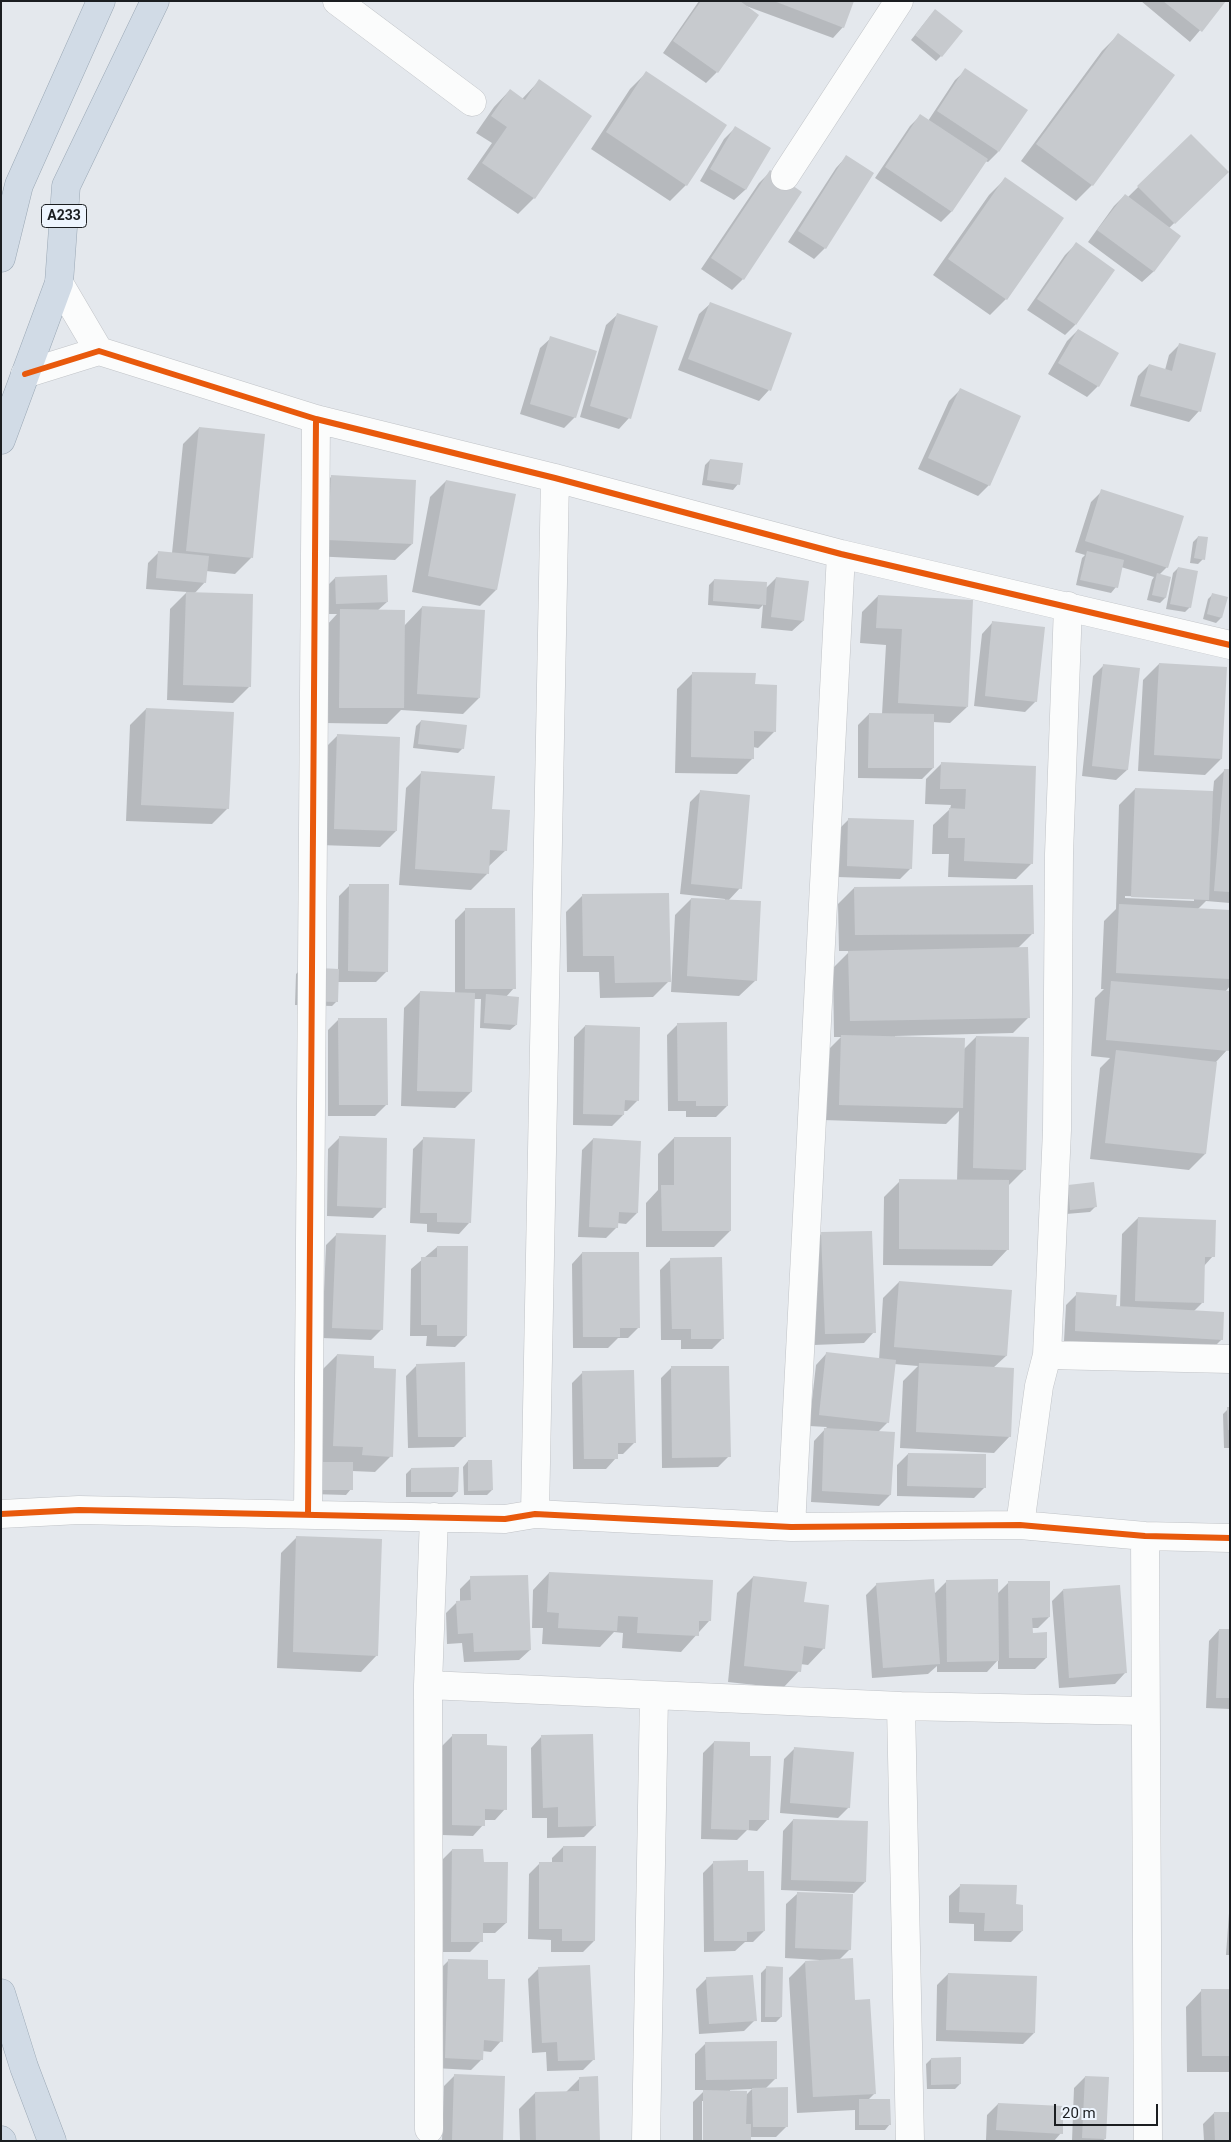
<!DOCTYPE html>
<style>
body{margin:0}
#map{position:relative;width:1231px;height:2142px;overflow:hidden;background:#e4e8ed;font-family:Roboto,sans-serif}
canvas{display:block}
.frame{position:absolute;inset:0;border:2px solid #1b1e21;pointer-events:none}
.scale{position:absolute;left:1054px;top:2104px;width:104px;height:22px;box-sizing:border-box;border:2px solid #1b1e21;border-top:0;padding-left:6px;font-size:15px;line-height:18px;white-space:nowrap;color:#1b1e21;-webkit-text-stroke:4px #eef5fe;paint-order:stroke}
</style>
<div id="map">
<canvas width="1231" height="2142"></canvas>
<div class="frame"></div>
<div class="scale">20 m</div>
</div>
<script>
const ctx = document.querySelector('canvas').getContext('2d');
ctx.lineJoin = 'round';
function paint(path, color) { ctx.fillStyle = color; ctx.fill(path, 'evenodd'); }
const toPath = rows => new Path2D(rows.map(r => 'M' + r).join(''));
function trace(path, color, width, dash) { ctx.strokeStyle = color; ctx.lineWidth = width; ctx.lineCap = dash ? 'butt' : 'round'; ctx.setLineDash(dash || []); ctx.stroke(path); }
function label(font, color, halo, rows, align = 'center') {
  ctx.font = font + ' Roboto,sans-serif'; ctx.lineWidth = 5; ctx.setLineDash([]); ctx.textBaseline = 'middle'; ctx.strokeStyle = halo; ctx.fillStyle = color; for (const [text, x, y, turn = 0] of rows) {
    ctx.save(); ctx.translate(x, y); ctx.rotate((+turn || 0) * Math.PI / 180); ctx.textAlign = isNaN(turn) ? turn : align; if (halo) ctx.strokeText(text, 0, 0); ctx.fillText(text, 0, 0); ctx.restore();
  }
}
const shadow = toPath([
 [699,1,852,1,843,27,833,38,746,6,757,15,717,72,706,83,663,53],
 [1141,1,1225,1,1190,42],
 [930,16,941,56,936,61,911,40],
 [1118,35,1092,185,1076,201,1021,161,1102,51],
 [966,70,998,152,988,162,985,161,951,212,941,222,875,178,910,126,920,116,928,121,955,80],
 [646,73,686,185,670,201,591,149,630,89],
 [539,81,534,198,518,214,467,179,492,143,476,133,494,107,510,90,522,99],
 [735,128,769,148,745,190,734,200,700,181,724,139],
 [1191,135,1227,172,1169,228,1180,236,1153,272,1142,282,1088,242,1114,206,1125,195,1128,197],
 [846,157,825,248,814,259,788,242,836,168],
 [770,172,801,192,743,279,732,290,701,269,759,183],
 [1005,179,1006,299,990,315,933,275,989,195],
 [1076,244,1075,325,1065,335,1027,310,1065,255],
 [710,304,769,390,759,401,678,370,699,314],
 [617,315,629,418,619,429,580,417,606,325],
 [1078,330,1098,386,1087,397,1048,374,1067,341],
 [551,338,575,417,564,428,520,414,540,348],
 [1180,344,1199,411,1189,422,1130,406,1138,376,1149,365,1165,370,1169,355],
 [960,390,989,485,978,496,918,469,949,401],
 [199,428,264,435,251,558,235,574,206,571,205,582,194,594,249,687,233,703,167,700,170,609,187,592,146,589,148,563,159,552,172,553,183,444],
 [710,460,738,484,733,490,702,485,705,465],
 [332,476,412,544,395,560,312,556,315,493],
 [446,481,496,590,480,606,412,592,430,497],
 [1102,491,1167,567,1159,575,1169,578,1165,598,1160,603,1147,600,1152,580,1154,577,1121,567,1116,587,1111,593,1076,585,1082,558,1085,555,1075,552,1091,502],
 [1198,537,1203,559,1198,564,1190,563,1193,542],
 [1178,568,1190,607,1185,612,1166,609,1173,573],
 [335,578,387,602,377,611,404,626,422,607,479,698,463,714,401,710,387,724,324,723,325,627,337,614,325,614,324,589],
 [776,578,803,621,792,631,761,628,763,605,759,609,708,605,709,585,714,580,765,589],
 [1213,594,1227,598,1221,618,1216,623,1203,619,1208,599],
 [878,596,967,707,950,723,933,722,933,768,922,779,858,778,858,725,869,714,882,714,886,645,860,643,862,612],
 [992,623,1036,701,1025,712,974,706,982,634],
 [1159,664,1221,759,1205,775,1138,771,1143,680],
 [1104,665,1127,770,1116,780,1082,776,1093,676],
 [693,673,775,731,758,748,753,747,753,758,737,774,675,773,677,689],
 [146,709,228,808,212,824,126,821,130,725],
 [421,721,463,748,458,753,413,748,416,726],
 [337,736,396,831,380,847,319,845,321,752],
 [942,763,1035,767,1032,863,1016,879,948,877,949,854,932,854,933,825,950,809,951,805,925,804,926,779],
 [1225,770,1230,771,1230,903,1206,901,1198,909,1230,911,1230,986,1225,992,1230,992,1227,1050,1216,1062,1205,1154,1189,1170,1090,1159,1100,1068,1110,1058,1091,1056,1095,998,1104,989,1101,989,1104,921,1116,909,1119,805,1135,789,1213,792,1214,781],
 [1125,896,1194,898,1194,901,1125,898],
 [422,772,491,810,506,850,488,867,487,874,471,890,399,885,406,788],
 [701,791,740,888,728,901,756,980,739,996,671,992,675,915,691,899,725,901,725,899,680,894,690,802],
 [849,819,911,868,900,879,837,877,838,830],
 [350,885,387,971,376,982,338,982,337,1001,332,1006,295,1005,296,974,301,969,338,970,339,896],
 [854,888,1032,934,1017,949,1029,1017,1013,1033,895,1036,895,1038,963,1050,976,1037,1025,1169,1008,1186,1008,1249,992,1266,883,1265,884,1197,900,1181,957,1181,959,1111,946,1124,823,1120,825,1053,841,1037,834,1037,833,968,850,951,839,951,838,904],
 [582,896,669,981,653,997,600,998,599,972,567,972,566,912],
 [466,909,514,988,506,997,516,1025,510,1030,480,1028,481,999,473,999,471,1092,455,1108,401,1106,404,1008,420,992,455,993,455,920],
 [339,1019,386,1105,375,1116,328,1116,328,1030],
 [678,1024,727,1106,716,1117,686,1117,686,1111,668,1111,667,1035],
 [585,1026,638,1100,627,1111,623,1111,623,1115,612,1126,573,1125,574,1037],
 [339,1138,384,1207,373,1218,327,1216,328,1149],
 [424,1138,469,1223,459,1234,427,1232,427,1224,410,1223,413,1149],
 [674,1138,730,1231,714,1247,646,1247,646,1203,658,1190,658,1154],
 [593,1139,637,1213,626,1224,617,1223,616,1228,606,1238,578,1237,582,1150],
 [1069,1186,1095,1207,1090,1212,1066,1214,1064,1191],
 [1138,1218,1213,1256,1204,1266,1202,1303,1193,1312,1222,1339,1211,1350,1064,1341,1066,1305,1077,1294,1120,1308,1122,1234],
 [337,1234,382,1329,371,1340,322,1338,326,1245],
 [821,1234,874,1332,864,1343,814,1345,811,1245],
 [437,1247,466,1336,455,1347,426,1346,427,1336,410,1336,411,1269],
 [582,1253,639,1327,628,1338,618,1338,608,1348,573,1348,572,1264],
 [671,1259,723,1338,712,1349,681,1349,681,1340,661,1340,660,1270],
 [899,1282,1010,1291,1006,1356,993,1368,1010,1436,994,1453,900,1448,903,1381,918,1366,894,1364,888,1422,877,1433,890,1495,879,1506,811,1502,814,1441,827,1427,809,1426,816,1365,826,1354,879,1360,883,1298],
 [337,1355,372,1369,391,1456,375,1472,352,1471,351,1489,346,1495,311,1494,321,1371],
 [417,1365,465,1436,454,1447,408,1448,406,1376],
 [672,1367,729,1456,718,1467,662,1468,661,1378],
 [583,1372,634,1443,623,1454,616,1454,616,1458,606,1469,573,1469,572,1383],
 [1228,1409,1230,1409,1230,1448,1224,1448,1223,1414],
 [908,1454,985,1487,974,1498,897,1496,897,1465],
 [468,1461,492,1490,487,1495,464,1495,463,1467],
 [411,1469,457,1492,452,1497,406,1497,406,1474],
 [297,1537,377,1655,361,1672,277,1668,281,1553],
 [549,1573,709,1621,681,1652,622,1648,623,1633,614,1632,600,1647,542,1644,543,1628,532,1628,533,1590],
 [753,1577,803,1603,824,1648,808,1665,800,1664,799,1671,783,1688,728,1682,737,1593],
 [471,1578,530,1650,519,1660,464,1662,462,1643,447,1644,446,1613,457,1602,460,1602,460,1589],
 [947,1581,997,1594,1009,1582,1049,1617,1038,1628,1031,1628,1031,1634,1046,1658,1035,1669,998,1669,998,1660,987,1672,937,1672,937,1666,928,1674,872,1678,866,1595,877,1584,934,1594],
 [1063,1590,1125,1673,1115,1684,1059,1688,1052,1601],
 [1219,1630,1230,1631,1230,1709,1206,1708,1209,1641],
 [453,1735,486,1746,505,1809,495,1820,483,1820,483,1825,473,1836,442,1835,442,1746],
 [541,1737,595,1826,584,1837,547,1838,547,1818,532,1818,531,1748],
 [714,1742,748,1757,767,1820,757,1831,747,1830,737,1840,701,1839,703,1753],
 [795,1748,849,1807,838,1818,780,1813,784,1759],
 [793,1820,865,1882,854,1893,781,1890,783,1831],
 [563,1847,594,1941,583,1952,551,1952,551,1940,528,1939,529,1874,540,1863,552,1863,552,1858],
 [452,1850,482,1863,506,1923,495,1933,481,1933,481,1941,470,1952,441,1952,441,1861],
 [714,1862,747,1872,764,1931,753,1942,745,1942,735,1951,704,1952,703,1873],
 [960,1886,1015,1905,1022,1931,1011,1942,974,1941,974,1924,949,1923,949,1896],
 [797,1894,850,1949,839,1960,854,2002,875,2093,868,2100,890,2124,885,2130,855,2130,855,2110,797,2113,789,1978,805,1962,819,1961,819,1960,785,1958,786,1904],
 [1230,1899,1230,1955,1226,1955],
 [449,1960,486,1980,501,2041,491,2052,482,2051,482,2059,471,2070,434,2068,438,1971],
 [539,1968,594,2059,583,2070,547,2071,546,2052,532,2053,528,1979],
 [766,1968,781,2017,776,2022,761,2022,761,1973],
 [948,1974,1034,2033,1023,2044,936,2041,937,1985],
 [707,1978,755,2020,744,2031,699,2034,696,1989],
 [1202,1990,1230,1990,1230,2072,1187,2072,1186,2007],
 [706,2043,776,2078,765,2089,787,2126,776,2137,750,2137,704,2101,702,2101,702,2141,693,2141,693,2102,705,2090,695,2090,695,2054],
 [752,2089,745,2096,730,2092,730,2090],
 [931,2059,960,2084,955,2089,927,2089,926,2064],
 [455,2075,502,2141,442,2141,444,2086],
 [1085,2077,1105,2139,1102,2141,1072,2141,1074,2088],
 [580,2078,599,2141,520,2141,519,2109,535,2093,565,2093],
 [998,2104,1061,2133,1054,2141,986,2140,987,2115],
 [1214,2113,1230,2141,1204,2141,1203,2124]
]);
const building = toPath([
 [701,1,740,1,759,15,718,73,673,41],
 [774,1,854,1,844,28],
 [1163,1,1226,1,1202,32],
 [935,9,963,31,942,57,915,35],
 [1118,33,1175,75,1093,186,1036,144],
 [965,68,1028,110,999,152,937,111],
 [646,71,727,125,687,186,606,132],
 [539,79,592,116,535,199,482,163,507,127,491,116,510,89,525,100],
 [920,114,988,159,952,212,885,167],
 [735,126,771,148,746,190,710,169],
 [1191,134,1229,172,1175,224,1137,186],
 [846,155,874,173,826,249,798,231],
 [770,170,802,192,744,280,711,258],
 [1005,177,1064,218,1007,300,948,259],
 [1125,194,1181,236,1154,272,1097,230],
 [1076,242,1115,270,1076,325,1037,299],
 [710,302,792,333,771,391,688,359],
 [617,313,658,326,631,419,590,406],
 [1078,329,1119,353,1099,387,1058,363],
 [550,336,597,351,576,418,530,404],
 [1179,343,1216,353,1201,412,1140,396,1149,364,1172,371],
 [960,388,1021,416,990,486,928,458],
 [199,427,265,434,253,558,186,551],
 [710,459,743,463,740,485,707,480],
 [331,475,416,480,413,544,328,540],
 [446,480,516,494,497,590,428,576],
 [1101,489,1184,516,1168,568,1085,541],
 [1198,536,1208,537,1205,560,1194,558],
 [158,551,209,556,206,583,156,578],
 [1087,551,1124,560,1118,588,1080,580],
 [1178,567,1198,571,1191,608,1170,604],
 [1157,573,1171,577,1166,598,1152,595],
 [387,575,388,602,336,604,335,577],
 [776,577,809,581,804,621,771,617],
 [714,579,767,582,766,605,713,601],
 [186,592,253,594,251,687,183,685],
 [1212,593,1228,597,1222,618,1207,614],
 [878,595,973,600,968,707,898,703,902,629,876,628],
 [422,606,485,610,480,698,417,694],
 [340,609,405,610,404,708,339,708],
 [992,621,1045,627,1037,702,985,696],
 [1159,663,1227,667,1222,759,1154,755],
 [1103,664,1140,668,1128,770,1092,766],
 [692,672,756,673,755,684,777,685,776,732,754,731,754,759,691,757],
 [146,708,234,712,229,809,141,805],
 [869,713,934,714,934,768,868,768],
 [421,720,467,725,464,749,418,744],
 [337,734,400,737,397,831,334,829],
 [941,762,1036,766,1033,864,964,861,965,838,948,838,949,808,965,809,966,789,940,789],
 [1224,769,1230,769,1230,892,1214,891],
 [421,771,495,776,492,809,510,810,507,851,490,850,489,874,415,869],
 [1135,788,1213,791,1209,900,1131,897],
 [700,790,750,795,742,889,691,884],
 [848,818,914,820,912,869,847,866],
 [349,884,389,884,388,972,348,971],
 [1033,885,1034,934,855,935,854,887],
 [669,893,671,982,615,983,614,956,583,956,582,894],
 [691,898,761,901,757,981,687,976],
 [1119,904,1230,910,1230,979,1116,973],
 [465,908,515,908,516,989,465,989],
 [1028,947,1030,1018,850,1021,848,951],
 [300,967,339,969,338,1002,299,1001],
 [1111,981,1230,991,1229,1051,1106,1040],
 [420,991,475,993,472,1092,417,1091],
 [486,994,519,997,517,1025,484,1023],
 [338,1018,387,1018,388,1105,339,1105],
 [727,1022,728,1106,696,1106,696,1101,678,1101,677,1023],
 [585,1025,640,1027,639,1101,625,1100,624,1115,583,1114],
 [841,1035,965,1038,963,1108,839,1105],
 [976,1036,1029,1037,1026,1170,973,1168],
 [1116,1050,1217,1062,1206,1154,1105,1143],
 [339,1136,387,1138,386,1208,337,1206],
 [423,1137,475,1139,471,1223,437,1222,437,1213,420,1213],
 [674,1137,731,1137,731,1231,662,1231,661,1185,674,1185],
 [593,1138,641,1141,638,1213,619,1212,618,1228,589,1227],
 [899,1179,1009,1180,1009,1250,899,1249],
 [1094,1182,1097,1207,1070,1210,1068,1185],
 [1138,1217,1216,1220,1215,1257,1205,1257,1204,1303,1135,1301],
 [872,1231,876,1333,825,1334,821,1232],
 [336,1233,386,1235,383,1330,332,1328],
 [437,1246,468,1246,467,1336,437,1336,437,1325,421,1325,421,1257,437,1257],
 [582,1252,639,1252,640,1328,620,1328,620,1337,583,1337],
 [722,1257,724,1339,691,1339,691,1329,672,1329,670,1258],
 [899,1281,1012,1290,1007,1356,894,1347],
 [1076,1292,1117,1295,1116,1306,1224,1312,1223,1340,1075,1331],
 [826,1352,896,1360,889,1423,819,1415],
 [337,1354,374,1356,374,1368,396,1369,393,1457,362,1455,363,1447,333,1446],
 [465,1362,466,1437,418,1437,416,1364],
 [919,1363,1014,1368,1011,1437,916,1432],
 [671,1366,729,1366,731,1457,672,1458],
 [634,1370,636,1443,618,1443,618,1459,584,1459,582,1371],
 [1227,1407,1230,1407,1230,1430,1228,1430],
 [824,1428,895,1432,891,1495,822,1491],
 [908,1453,986,1454,986,1488,907,1486],
 [468,1460,492,1460,493,1490,468,1491],
 [316,1462,353,1462,353,1490,316,1490],
 [459,1467,458,1492,411,1492,411,1468],
 [296,1536,382,1539,378,1656,293,1652],
 [549,1572,713,1580,711,1621,699,1621,699,1636,637,1633,638,1617,618,1616,617,1631,558,1628,559,1613,547,1612],
 [528,1575,531,1650,474,1652,473,1633,458,1634,456,1601,471,1600,470,1576],
 [753,1576,807,1582,804,1602,829,1605,825,1649,804,1646,801,1672,744,1666],
 [934,1579,940,1664,883,1668,876,1583],
 [998,1579,999,1661,947,1662,946,1580],
 [1008,1581,1050,1581,1050,1617,1032,1618,1033,1633,1047,1632,1047,1658,1009,1658],
 [1120,1585,1127,1673,1069,1678,1063,1589],
 [1219,1629,1230,1629,1230,1698,1216,1698],
 [452,1734,487,1734,487,1745,507,1746,507,1810,485,1809,485,1826,452,1825],
 [593,1734,596,1826,558,1827,558,1807,543,1808,541,1735],
 [714,1741,750,1742,750,1756,771,1756,769,1820,749,1820,749,1830,711,1829],
 [794,1747,854,1752,850,1808,790,1803],
 [793,1819,868,1821,866,1882,791,1880],
 [563,1846,596,1846,595,1941,562,1941,562,1929,539,1929,539,1862,563,1862],
 [452,1849,483,1849,484,1862,508,1862,507,1923,483,1923,483,1942,451,1942],
 [748,1860,748,1871,764,1871,765,1931,747,1932,747,1941,714,1941,713,1861],
 [960,1884,1017,1885,1016,1904,1023,1905,1023,1931,984,1931,985,1913,959,1912],
 [797,1892,853,1894,851,1950,795,1948],
 [853,1958,855,2000,870,1999,876,2094,813,2097,805,1961],
 [448,1959,488,1960,488,1979,505,1979,503,2042,484,2040,483,2060,445,2058],
 [590,1965,595,2060,558,2061,557,2042,542,2043,538,1967],
 [766,1966,783,1967,782,2017,765,2017],
 [948,1973,1037,1976,1035,2033,946,2030],
 [753,1975,757,2021,709,2024,706,1977],
 [1201,1989,1230,1989,1230,2056,1202,2056],
 [777,2041,777,2079,706,2080,705,2042],
 [961,2057,961,2084,931,2085,931,2058],
 [454,2074,505,2076,503,2141,452,2141],
 [598,2076,600,2141,536,2141,535,2092,579,2091,579,2077],
 [1085,2076,1109,2077,1106,2139,1082,2138],
 [788,2087,788,2127,753,2127,752,2088],
 [703,2090,747,2091,746,2124,751,2124,751,2141,703,2141],
 [859,2099,890,2099,891,2125,859,2125],
 [998,2103,1063,2106,1063,2134,996,2130],
 [1214,2112,1230,2112,1230,2141,1215,2141]
]);
const street = toPath([
 [337,1,472,102],
 [785,176,899,1],
 [59,283,99,351],
 [25,374,99,351,316,419,555,478,841,554,1230,645],
 [1047,1355,1230,1359],
 [1,1514,79,1510,505,1519,535,1514,791,1527,1020,1525,1145,1536,1230,1538],
 [308,1514,316,419],
 [535,1514,555,478],
 [434,1517,428,1685,901,1706,1145,1711],
 [1020,1525,1039,1386,1047,1355,1057,1130,1059,854,1068,606],
 [791,1527,841,554],
 [1145,1536,1148,2141],
 [428,1685,429,2129],
 [901,1706,910,2141],
 [646,2141,654,1696]
]);
const highway = toPath([
 [1,258,19,185,101,1],
 [1,440,59,283,66,186,155,1],
 [1,1993,24,2067,52,2141],
 [1,2140,2,2141]
]);
const cycleway = toPath([
 [25,374,99,351,316,419,555,478,841,554,1230,645],
 [1,1514,79,1510,505,1519,535,1514,791,1527,1020,1525,1145,1536,1230,1538],
 [308,1514,316,419]
]);
const shields = [
 [64,216,45]
];
const shieldNames = [
 ["A233",64,216]
];
paint(shadow, '#0003');
paint(building, '#c7cace');
trace(street, '#c0c3c7', 29);
trace(highway, '#9ba8b5', 29);
trace(street, '#fbfcfc', 28);
trace(highway, '#d1dbe6', 28);
trace(cycleway, '#e8590c', 6);
for (const [x, y, w] of shields) { const box = new Path2D(); box.roundRect(x - w / 2, y - 11.5, w, 23, 4); ctx.fillStyle = '#eef5fe'; ctx.fill(box); trace(box, '#1b1e21', 1); }
label('bold 14px', '#1b1e21', null, shieldNames);
</script>
